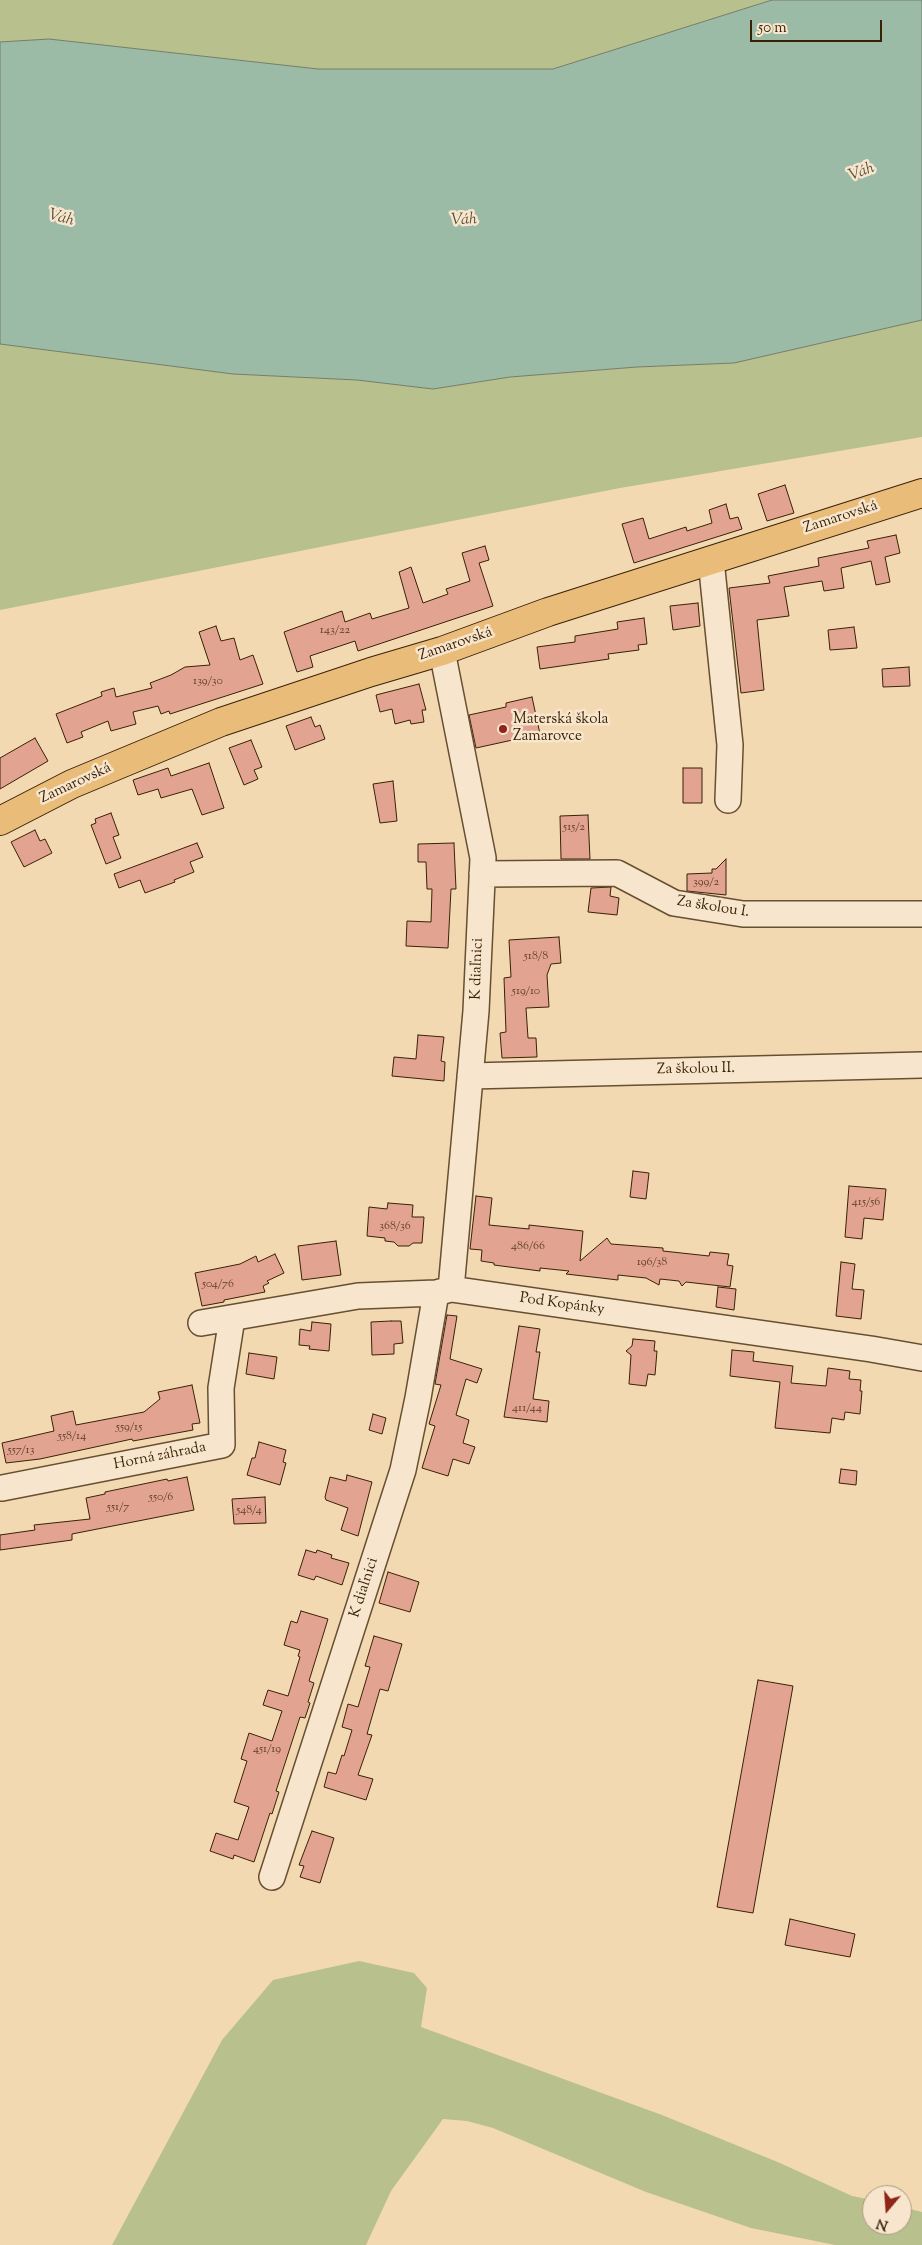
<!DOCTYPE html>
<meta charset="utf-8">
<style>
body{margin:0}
#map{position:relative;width:922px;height:2245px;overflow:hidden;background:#f2d9b2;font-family:"Sorts Mill Goudy",serif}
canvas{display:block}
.north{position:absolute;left:862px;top:2185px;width:50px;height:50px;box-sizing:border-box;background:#f7e6cd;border:1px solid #ab977d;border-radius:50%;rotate:198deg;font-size:14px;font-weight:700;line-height:20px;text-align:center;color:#392106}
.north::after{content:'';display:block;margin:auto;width:18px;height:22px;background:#8f2418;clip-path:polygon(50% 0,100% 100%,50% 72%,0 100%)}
.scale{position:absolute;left:750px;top:20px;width:132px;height:22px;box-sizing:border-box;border:2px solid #392106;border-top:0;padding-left:6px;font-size:15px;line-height:18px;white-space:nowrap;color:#392106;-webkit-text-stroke:4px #f7e6cd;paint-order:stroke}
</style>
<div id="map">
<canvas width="922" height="2245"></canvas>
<div class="north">N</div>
<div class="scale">50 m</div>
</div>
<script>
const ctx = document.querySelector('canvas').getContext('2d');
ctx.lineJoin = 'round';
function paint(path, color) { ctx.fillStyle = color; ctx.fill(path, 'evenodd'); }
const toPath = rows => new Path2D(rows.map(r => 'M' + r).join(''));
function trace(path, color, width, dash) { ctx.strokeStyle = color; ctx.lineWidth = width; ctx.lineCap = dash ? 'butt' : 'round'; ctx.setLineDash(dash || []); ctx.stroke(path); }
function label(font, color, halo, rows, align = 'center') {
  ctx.font = font + ' "Sorts Mill Goudy",serif'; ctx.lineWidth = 5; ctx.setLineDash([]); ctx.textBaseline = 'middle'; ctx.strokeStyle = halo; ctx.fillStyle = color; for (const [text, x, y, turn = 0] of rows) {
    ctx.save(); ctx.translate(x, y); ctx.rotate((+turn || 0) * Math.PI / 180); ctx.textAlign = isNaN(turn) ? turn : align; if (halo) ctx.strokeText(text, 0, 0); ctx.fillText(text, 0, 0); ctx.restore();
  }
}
const green = toPath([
 [0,0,772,0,553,69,318,69,49,39,0,42],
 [922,320,922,437,620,488,0,610,0,344,233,374,357,380,433,389,510,377,637,367,734,363],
 [359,1961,414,1973,427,1988,421,2027,662,2115,780,2163,852,2196,872,2200,872,2225,902,2225,902,2207,922,2212,922,2245,835,2245,751,2228,646,2192,493,2128,467,2121,443,2119,391,2191,366,2245,112,2245,222,2040,273,1980]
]);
const water = toPath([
 [772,0,922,0,922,320,734,363,637,367,510,377,433,389,357,380,233,374,0,344,0,42,49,39,318,69,553,69,772,0]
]);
const building = toPath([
 [785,485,794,513,767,521,758,494,785,485],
 [726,504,730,519,738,517,742,529,634,563,622,524,643,518,649,539,686,527,687,531,712,523,709,510,726,504],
 [896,535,900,553,885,557,890,582,876,585,871,561,841,568,844,588,824,591,822,581,784,587,789,616,757,620,764,690,741,693,729,588,770,583,768,576,819,566,818,558,869,548,867,541,896,535],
 [485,546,489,560,479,563,493,606,358,651,355,641,310,656,313,667,297,672,284,632,342,611,345,622,370,613,372,619,409,608,399,572,411,567,423,603,448,594,446,589,470,581,462,553,485,546],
 [698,603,700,626,673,630,670,606,698,603],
 [644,618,647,644,638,645,639,650,608,654,609,659,540,669,537,647,575,642,575,636,618,629,617,622,644,618],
 [216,626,221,641,234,638,240,660,253,655,263,684,170,714,169,711,161,714,158,706,133,712,136,724,111,731,108,721,81,732,83,737,67,743,56,714,102,696,101,692,114,688,116,697,152,688,150,683,171,675,185,667,210,665,199,632,216,626],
 [854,627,857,648,830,650,828,630,854,627],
 [909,667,910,686,883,687,882,669,909,667],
 [419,684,426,710,422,710,424,722,411,724,410,720,395,724,392,709,380,712,376,695,419,684],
 [532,697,540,734,476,748,469,715,506,707,506,703,532,697],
 [311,717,315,727,320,725,325,739,295,750,286,726,311,717],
 [35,738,48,761,0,789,0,758,35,738],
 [251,740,262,767,254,770,258,779,244,785,229,748,251,740],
 [209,763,224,808,202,815,192,789,161,798,158,789,138,795,133,780,168,768,171,776,209,763],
 [683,768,702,768,702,803,683,803,683,768],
 [393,781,397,821,380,823,373,784,393,781],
 [111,813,119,835,113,837,121,858,106,864,91,825,96,823,95,819,111,813],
 [588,815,590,859,561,859,560,816,588,815],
 [35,830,40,841,45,839,52,853,24,867,11,842,35,830],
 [197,843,203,857,190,862,194,872,174,880,175,882,145,893,140,880,119,888,114,874,197,843],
 [454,843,456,889,451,889,448,948,406,946,407,921,431,922,432,889,427,889,426,862,418,862,418,844,454,843],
 [726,859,726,895,687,891,687,874,712,873,712,869,716,869,726,859],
 [611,887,610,896,619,898,617,915,588,912,591,888,611,887],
 [559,937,561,963,551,964,547,975,549,1007,526,1008,528,1038,536,1038,537,1057,502,1058,500,1033,506,1032,504,978,511,977,509,940,559,937],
 [418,1035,444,1037,441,1061,445,1062,444,1081,392,1076,394,1057,416,1059,418,1035],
 [633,1171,649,1173,646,1199,630,1197,633,1171],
 [849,1186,886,1189,883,1220,864,1218,862,1239,845,1237,849,1186],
 [476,1196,492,1198,489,1225,529,1229,529,1225,583,1231,580,1261,607,1238,611,1244,663,1248,663,1251,709,1256,710,1252,729,1254,727,1265,733,1266,730,1287,686,1282,682,1286,679,1281,660,1279,659,1285,646,1278,618,1275,618,1280,566,1274,569,1271,540,1268,540,1271,494,1265,494,1263,481,1261,482,1250,470,1249,476,1196],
 [388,1203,413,1205,412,1217,424,1217,422,1243,413,1243,409,1246,398,1246,394,1242,385,1241,385,1238,367,1236,369,1207,387,1209,388,1203],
 [336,1241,341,1275,302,1280,298,1246,336,1241],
 [275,1254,284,1273,267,1281,269,1283,263,1286,265,1292,224,1300,224,1302,202,1306,195,1273,240,1264,256,1256,258,1262,275,1254],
 [841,1262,855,1264,852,1289,864,1290,861,1319,836,1316,841,1262],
 [718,1287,736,1289,734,1310,716,1307,718,1287],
 [447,1315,457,1316,450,1359,482,1369,477,1383,466,1379,456,1415,469,1420,463,1443,475,1447,469,1464,453,1459,448,1476,422,1468,435,1426,429,1424,441,1385,435,1384,447,1315],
 [391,1321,401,1321,403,1343,394,1344,394,1354,372,1355,371,1322,391,1321],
 [312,1322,331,1324,329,1351,309,1349,310,1346,299,1345,300,1329,311,1331,312,1322],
 [519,1326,540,1329,536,1352,540,1352,533,1399,549,1401,547,1422,504,1417,519,1326],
 [633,1339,655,1341,654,1351,657,1351,655,1375,648,1374,646,1386,629,1384,631,1355,626,1351,632,1346,633,1339],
 [732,1350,754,1352,753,1361,793,1366,791,1383,826,1386,828,1368,850,1371,849,1379,861,1380,860,1391,862,1391,860,1414,845,1412,844,1420,832,1418,830,1433,775,1428,780,1382,730,1376,732,1350],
 [249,1353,277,1357,274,1379,246,1374,249,1353],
 [192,1385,200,1423,192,1424,193,1430,133,1441,132,1439,40,1459,6,1463,2,1443,54,1431,51,1416,73,1411,76,1425,144,1412,160,1399,158,1392,192,1385],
 [373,1414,386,1418,382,1434,369,1430,373,1414],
 [259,1442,286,1450,283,1462,286,1463,280,1485,247,1475,252,1458,255,1458,259,1442],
 [841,1469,857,1471,856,1485,839,1483,841,1469],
 [347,1475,372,1482,358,1536,341,1530,348,1508,326,1500,325,1497,330,1477,346,1481,347,1475],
 [187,1477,194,1510,72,1534,72,1540,0,1550,0,1535,35,1530,34,1525,90,1519,86,1498,105,1494,105,1492,167,1479,168,1481,187,1477],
 [265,1497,266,1523,234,1524,232,1499,265,1497],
 [306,1550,316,1553,317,1550,332,1555,331,1558,349,1563,342,1585,316,1576,314,1580,298,1575,306,1550],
 [388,1572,419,1582,410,1612,379,1603,388,1572],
 [301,1611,328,1619,309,1681,314,1683,308,1702,310,1703,305,1718,300,1717,276,1791,279,1792,272,1814,270,1813,254,1862,234,1855,233,1859,210,1851,216,1833,238,1840,249,1807,234,1802,247,1761,241,1759,249,1733,272,1741,282,1711,263,1705,268,1690,288,1696,300,1657,298,1656,300,1650,284,1645,291,1621,297,1623,301,1611],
 [374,1636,402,1644,388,1691,380,1689,367,1734,372,1735,358,1775,373,1779,366,1800,324,1787,328,1772,336,1774,342,1755,344,1756,352,1730,342,1727,348,1704,358,1707,370,1667,365,1666,374,1636],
 [758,1680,793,1686,753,1913,717,1907,758,1680],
 [312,1831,334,1838,320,1883,300,1877,304,1866,299,1865,312,1831],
 [790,1919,855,1934,850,1957,785,1945,790,1919]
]);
const minor = toPath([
 [711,560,730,745,728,800],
 [442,651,483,858,476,1011,451,1289],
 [482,874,617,873,674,903,743,914,922,914],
 [470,1076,922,1065],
 [201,1323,358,1296,436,1293,451,1289,871,1349,922,1358],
 [2,1488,222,1445,221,1388,232,1318],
 [272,1877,403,1470,418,1398,436,1293]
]);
const major = toPath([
 [0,821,72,784,221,722,371,672,442,651,548,612,922,493]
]);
const markers = [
 [503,729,5,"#8f2418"]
];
const numberNames = [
 ["143/22",335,631],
 ["139/30",208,682],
 ["515/2",574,828],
 ["399/2",706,883],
 ["518/8",536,957],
 ["519/10",526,992],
 ["415/56",866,1203],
 ["368/36",395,1227],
 ["486/66",528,1247],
 ["196/38",652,1263],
 ["504/76",218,1285],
 ["411/44",527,1409],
 ["559/15",129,1428],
 ["558/14",72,1437],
 ["557/13",21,1451],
 ["550/6",161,1498],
 ["551/7",118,1508],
 ["548/4",249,1511],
 ["451/19",267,1750]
];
const streetNames = [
 ["Zamarovská",841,518,-18],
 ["Zamarovská",456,645,-19],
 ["Zamarovská",76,784,-25],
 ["Za školou I.",713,908,9],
 ["K diaľnici",478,969,-88],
 ["Za školou II.",696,1070,-1],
 ["Pod Kopánky",562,1305,8],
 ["Horná záhrada",160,1457,-11],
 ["K diaľnici",365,1588,-72]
];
const poiNames = [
 ["Materská škola",513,720],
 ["Zamarovce",513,737]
];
const waterNames = [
 ["Váh",862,173,-20],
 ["Váh",61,219,16],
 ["Váh",464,221,-1]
];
paint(green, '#b8c08e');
paint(water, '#9cbba7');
trace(water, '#747d67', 1);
paint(building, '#e2a391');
trace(building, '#392106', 1);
trace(minor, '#674f31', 28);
trace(major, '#392106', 30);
trace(minor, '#f7e6cd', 25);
trace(major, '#e9bc79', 28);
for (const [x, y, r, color] of markers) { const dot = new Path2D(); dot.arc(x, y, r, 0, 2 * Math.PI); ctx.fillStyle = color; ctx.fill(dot); trace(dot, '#f7e6cd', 2); }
label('12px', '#634229', null, numberNames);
label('15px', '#392106', '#f7e6cd', streetNames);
label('15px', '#392106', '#f7e6cd', poiNames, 'left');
label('italic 16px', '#574f36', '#f7e6cd', waterNames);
</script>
